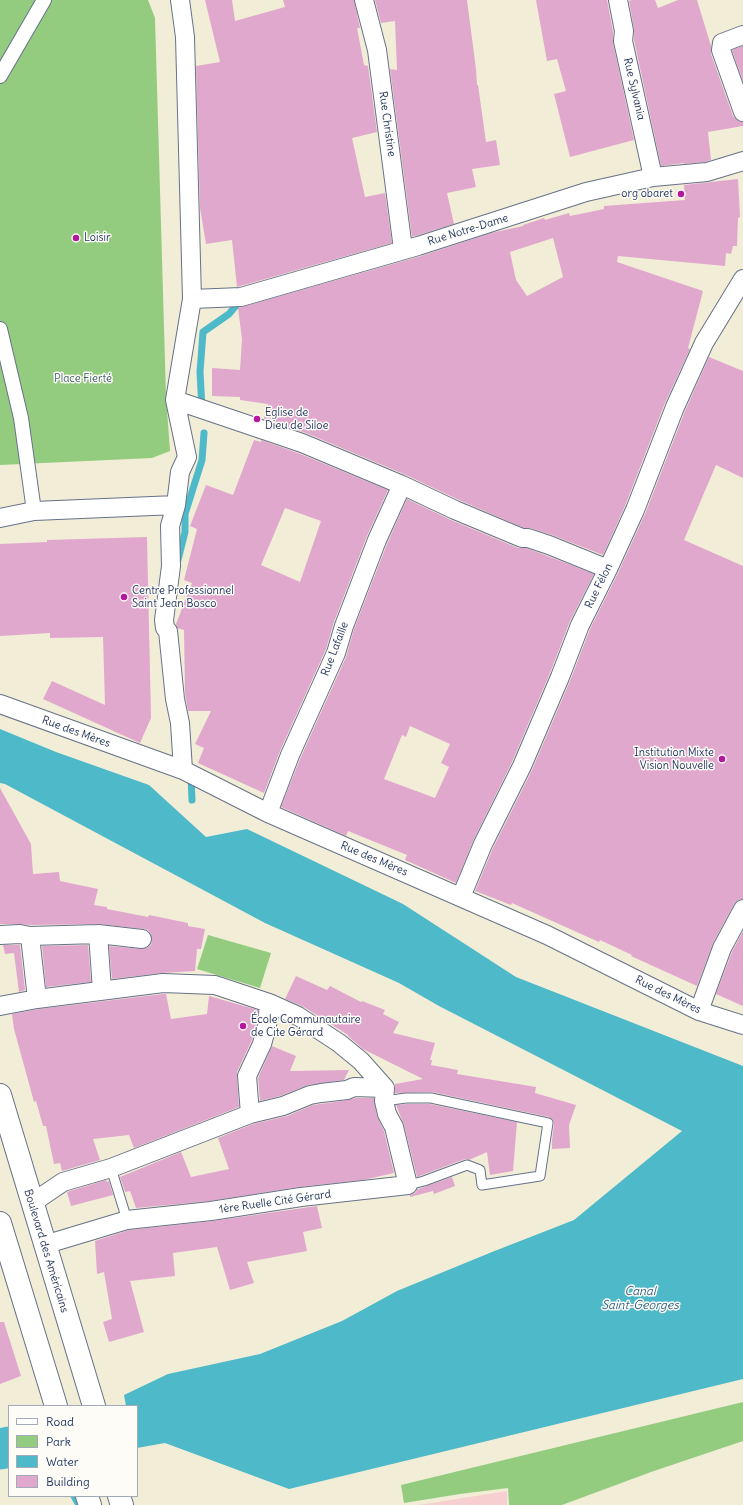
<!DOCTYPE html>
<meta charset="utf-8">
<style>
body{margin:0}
#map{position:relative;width:743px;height:1505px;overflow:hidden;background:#f2edd7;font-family:Delius,sans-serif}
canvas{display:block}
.legend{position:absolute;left:8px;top:1405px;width:130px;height:92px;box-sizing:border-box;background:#fdfcf7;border:1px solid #a3aaba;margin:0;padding:5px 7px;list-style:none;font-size:12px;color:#1b2f5e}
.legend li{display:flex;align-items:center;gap:8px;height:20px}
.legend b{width:20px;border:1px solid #a3aaba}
</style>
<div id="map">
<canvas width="743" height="1505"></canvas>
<ul class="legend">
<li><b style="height:5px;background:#fff"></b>Road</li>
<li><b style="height:11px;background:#94cc7f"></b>Park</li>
<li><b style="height:11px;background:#4db9c9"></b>Water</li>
<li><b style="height:11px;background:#e1a8ce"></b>Building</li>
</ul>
</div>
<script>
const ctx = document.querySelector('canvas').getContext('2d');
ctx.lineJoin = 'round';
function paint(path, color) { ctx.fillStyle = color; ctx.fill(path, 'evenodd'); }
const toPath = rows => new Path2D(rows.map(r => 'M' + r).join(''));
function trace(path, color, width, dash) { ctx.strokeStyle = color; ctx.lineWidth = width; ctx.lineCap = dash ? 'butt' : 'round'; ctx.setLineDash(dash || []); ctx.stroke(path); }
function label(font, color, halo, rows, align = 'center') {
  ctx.font = font + ' Delius,sans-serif'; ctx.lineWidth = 3; ctx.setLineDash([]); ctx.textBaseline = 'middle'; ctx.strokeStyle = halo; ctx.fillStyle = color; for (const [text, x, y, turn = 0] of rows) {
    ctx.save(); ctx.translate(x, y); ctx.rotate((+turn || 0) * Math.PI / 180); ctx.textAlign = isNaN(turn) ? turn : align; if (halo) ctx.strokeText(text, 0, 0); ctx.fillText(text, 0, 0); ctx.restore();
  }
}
const built = toPath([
 [507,1491,507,1505,419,1505]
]);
const green = toPath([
 [0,0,148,0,155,18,166,396,170,451,152,458,0,465],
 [208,935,271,953,260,988,197,969],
 [743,1402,743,1441,651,1472,562,1505,509,1505,508,1488,460,1494,404,1503,401,1485]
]);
const water = toPath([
 [0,729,56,752,149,785,206,837,247,829,403,904,516,977,743,1066,743,1379,289,1489,165,1443,137,1448,137,1406,126,1406,124,1395,168,1374,260,1354,342,1321,397,1291,492,1252,574,1220,682,1131,439,1006,399,983,265,923,5,784,0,783]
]);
const stream = toPath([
 [202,409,200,372,203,332,229,314,239,302,241,301],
 [178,560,185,532,185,514,202,460,204,433],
 [191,776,192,800],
 [74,1496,79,1505]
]);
const river = toPath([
 [0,1449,9,1447]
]);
const building = toPath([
 [205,0,232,0,235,21,285,7,283,0,354,0,360,28,357,28,364,65,368,66,377,132,352,138,365,197,385,193,392,243,237,287,232,240,206,244,200,208,196,66,220,62],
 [375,0,467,0,476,69,477,85,478,85,486,142,496,140,500,165,472,169,476,187,447,193,454,224,412,237,390,69,397,70,395,21,381,23],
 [536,0,607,0,613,31,613,43,634,140,570,157,554,94,566,91,557,59,547,61],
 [632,0,655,0,658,8,678,0,697,0,711,46,711,54,733,116,737,120,743,122,743,126,708,132,711,160,705,162,684,164,684,163,661,166,634,40,634,29,629,1],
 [743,46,743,81,732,50],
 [738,179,740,217,738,218,737,246,733,246,731,254,726,253,725,266,618,256,617,262,703,291,688,348,690,349,665,403,625,506,603,555,552,535,531,528,524,528,459,500,406,475,306,433,264,419,268,404,240,400,240,397,212,396,212,368,240,370,242,339,238,308,421,256,491,233,523,226,523,225,544,218,545,220,569,213,570,216,604,209,604,206,685,200,684,185],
 [553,238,563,277,527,296,516,280,510,252],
 [709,357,743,371,743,478,716,465,684,540,743,566,743,899,738,900,734,904,713,943,697,986,631,956,632,955,600,940,599,942,512,903,511,905,475,891,493,848,532,770,570,681,590,629,618,573,645,514,685,411],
 [254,440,261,442,261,440,298,453,388,490,367,536,334,622,326,649,280,751,264,793,198,763,204,748,195,744,211,711,188,711,185,693,184,630,177,628,176,624,192,583,184,580,197,529,190,526,206,485,233,495],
 [285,508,321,521,300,582,261,565],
 [407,499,451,520,518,548,526,548,545,555,594,574,570,621,550,673,512,762,474,839,456,883,405,860,407,855,348,831,346,836,281,807,300,759,346,657,354,629,387,544],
 [410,726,450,744,441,763,449,767,435,798,384,779,402,735,406,737],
 [147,537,151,718,140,743,43,699,52,681,105,705,103,637,50,638,50,633,0,636,0,544,47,542,47,540],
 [0,788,31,844,33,874,59,872,60,881,98,889,94,905,107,907,107,909,148,917,149,915,188,923,188,926,205,929,201,949,197,949,195,971,162,973,112,979,109,946,141,949,147,948,151,945,152,940,151,934,148,930,144,929,98,924,31,925,19,924,0,924],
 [743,931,743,1006,716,994,732,952],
 [3,945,20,945,25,990,19,992,14,953,5,954],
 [88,945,91,982,46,987,42,946],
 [296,976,327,990,330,986,361,1002,362,1001,385,1010,383,1014,399,1022,393,1033,435,1043,430,1060,432,1060,431,1065,458,1070,457,1074,536,1087,535,1093,576,1105,569,1125,570,1148,552,1149,552,1140,554,1124,552,1119,549,1117,432,1092,395,1093,395,1084,423,1079,363,1049,348,1036,348,1035,304,1007,285,999],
 [163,994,166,994,171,1019,207,1014,209,996,258,1010,257,1024,252,1040,237,1072,237,1077,239,1107,134,1148,129,1135,93,1139,100,1160,62,1171,60,1163,54,1164,46,1126,43,1126,36,1101,34,1102,14,1029,12,1014,39,1009],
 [272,1046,296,1056,290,1071,349,1070,344,1080,308,1085,280,1096,260,1101,258,1078],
 [356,1098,374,1098,377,1116,384,1131,394,1173,363,1180,299,1187,210,1201,136,1208,130,1191,125,1192,120,1177,181,1152,191,1177,229,1169,218,1138,253,1124,287,1116,313,1105,348,1100],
 [406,1104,430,1104,517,1122,513,1171,490,1175,487,1152,469,1160,465,1159,417,1177,404,1125,396,1105],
 [452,1177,455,1186,434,1194,433,1191,410,1197,410,1195,415,1193,418,1189],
 [106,1180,107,1182,109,1181,113,1195,71,1206,67,1192],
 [317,1206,322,1228,303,1232,307,1251,247,1262,254,1283,230,1290,217,1247,173,1253,175,1276,130,1281,144,1332,109,1342,103,1322,112,1319,104,1272,97,1274,95,1241,129,1230,213,1221],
 [0,1322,4,1322,21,1376,0,1384]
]);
const service = toPath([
 [384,1101,406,1098,431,1098,548,1123,540,1176,482,1185,480,1170,467,1165,424,1181,408,1185],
 [111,1168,127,1220]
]);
const pedestrian = toPath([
 [0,76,44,0],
 [0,329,21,418,34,511]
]);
const minor = toPath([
 [180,0,185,37,192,299,175,400,187,457,180,472,176,505,170,526,171,566,164,620,165,628,168,631,175,699,180,723,183,770],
 [364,0,377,50,403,249],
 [618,0,624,31,623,41,653,177],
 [743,35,722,43,721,50,743,112],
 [192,299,241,297,418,246,586,192,653,177,707,172,743,161],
 [175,400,302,443,402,485,455,510,522,538,528,538,549,545,608,569],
 [0,518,34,511,176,505],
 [0,704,183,770,268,813,547,935,699,1011,743,1025],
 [268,813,290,755,336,653,344,626,377,540,402,485],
 [461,897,483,844,522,766,560,677,580,625,608,569,635,510,675,407,704,343,743,279],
 [0,935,20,934,30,936,37,999],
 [30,936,98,934],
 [102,990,98,934,142,939],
 [0,1006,37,999,163,983,215,985,269,1003,298,1016,339,1043,361,1061,385,1088,384,1101,387,1114,394,1127,408,1185,301,1197,211,1211,127,1220,44,1245],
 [699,1011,722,948,743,909],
 [250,1114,247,1076,262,1044,267,1026,269,1003],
 [32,1203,63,1182,111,1168,250,1114,283,1106,310,1095,321,1093,347,1090,354,1087,385,1088]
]);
const secondary = toPath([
 [0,1095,94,1406],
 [0,1223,56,1406],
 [87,1496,90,1505],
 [119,1496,122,1505]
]);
const markers = [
 [681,194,4,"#b5179e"],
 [76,238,4,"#b5179e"],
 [257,419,4,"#b5179e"],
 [124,597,4,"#b5179e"],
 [722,759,4,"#b5179e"],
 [243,1026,4,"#b5179e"]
];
const streetNames = [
 ["Rue Sylvania",634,89,77],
 ["Rue Christine",387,124,82],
 ["Rue Notre-Dame",468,230,-17],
 ["Rue Félon",599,586,-64],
 ["Rue Lafaille",335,649,-69],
 ["Rue des Mères",76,732,20],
 ["Rue des Mères",374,859,23],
 ["Rue des Mères",668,995,26],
 ["1ère Ruelle Cité Gérard",275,1202,-8],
 ["Boulevard des Américains",46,1251,73]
];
const poiNames = [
 ["org obaret",673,194,"right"],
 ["Loisir",84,238],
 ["Eglise de",265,413],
 ["Dieu de Siloe",265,426],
 ["Centre Professionnel",132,591],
 ["Saint Jean Bosco",132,604],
 ["Institution Mixte",714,753,"right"],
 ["Vision Nouvelle",714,766,"right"],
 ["École Communautaire",251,1020],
 ["de Cite Gérard",251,1033]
];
const parkNames = [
 ["Place Fierté",83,379]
];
const waterNames = [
 ["Canal",640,1292],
 ["Saint-Georges",640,1306]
];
paint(built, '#f7cfd0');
paint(green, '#94cc7f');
paint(water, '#4db9c9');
trace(stream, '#4db9c9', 7);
trace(river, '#4db9c9', 41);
paint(building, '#e1a8ce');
trace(service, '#667288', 11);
trace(pedestrian, '#667288', 16);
trace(minor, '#667288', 20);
trace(secondary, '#667288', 24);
trace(service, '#fff', 9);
trace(pedestrian, '#fff', 14);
trace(minor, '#fff', 18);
trace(secondary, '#fff', 22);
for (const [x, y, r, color] of markers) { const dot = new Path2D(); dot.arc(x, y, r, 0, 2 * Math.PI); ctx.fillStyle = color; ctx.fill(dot); trace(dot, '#fdfcf7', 1.5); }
label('11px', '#1b2f5e', '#fdfcf7', streetNames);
label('11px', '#1b2f5e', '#fdfcf7', poiNames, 'left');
label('11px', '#3f5e68', '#fdfcf7', parkNames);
label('italic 12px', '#2c5f83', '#fdfcf7', waterNames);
</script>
